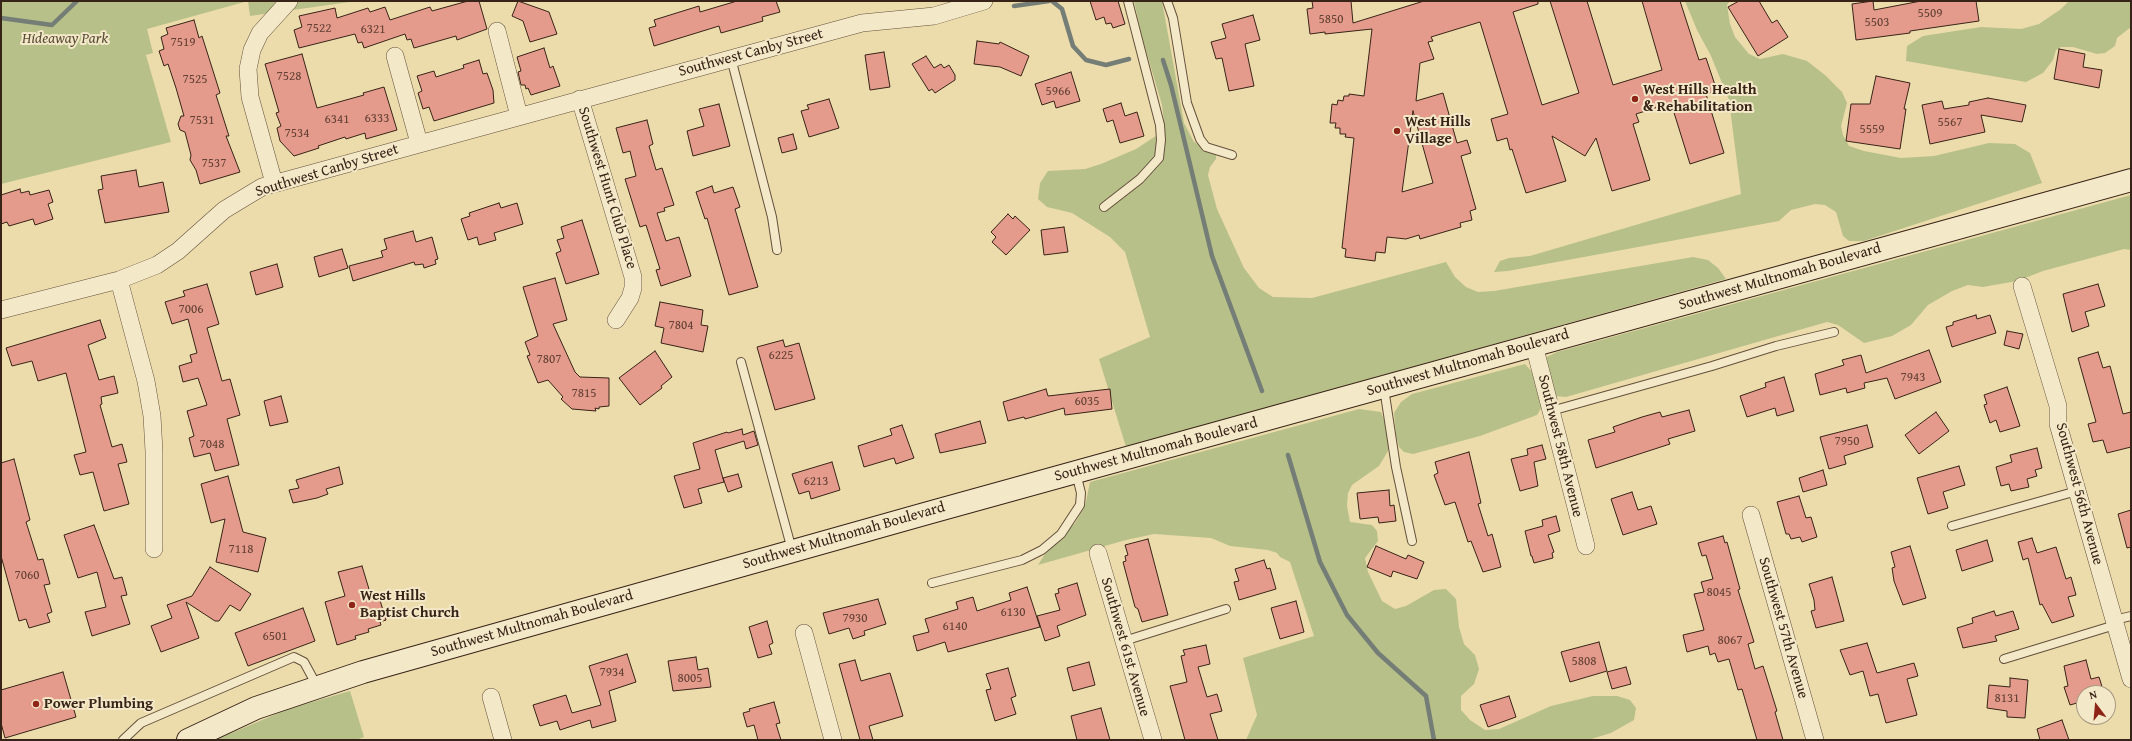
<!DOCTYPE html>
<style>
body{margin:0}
#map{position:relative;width:2132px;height:741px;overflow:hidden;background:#ecdcab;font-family:"Gentium Book Plus",serif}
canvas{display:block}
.frame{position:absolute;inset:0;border:2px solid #372317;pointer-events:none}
.north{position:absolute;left:2076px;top:685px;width:40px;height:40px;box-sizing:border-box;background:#f3e8c8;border:1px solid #a89981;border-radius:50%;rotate:344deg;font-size:11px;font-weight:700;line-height:16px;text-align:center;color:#372317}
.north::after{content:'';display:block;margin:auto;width:14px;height:18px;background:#8f2418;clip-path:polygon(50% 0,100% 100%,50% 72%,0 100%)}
</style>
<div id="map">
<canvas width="2132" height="741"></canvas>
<div class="frame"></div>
<div class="north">N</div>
</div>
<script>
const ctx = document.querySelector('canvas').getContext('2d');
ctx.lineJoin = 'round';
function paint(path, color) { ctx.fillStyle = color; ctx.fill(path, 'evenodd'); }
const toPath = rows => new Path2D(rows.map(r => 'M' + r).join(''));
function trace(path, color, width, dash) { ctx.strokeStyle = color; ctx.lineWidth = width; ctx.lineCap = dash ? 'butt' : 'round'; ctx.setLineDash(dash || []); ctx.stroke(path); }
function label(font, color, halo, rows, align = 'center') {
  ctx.font = font + ' "Gentium Book Plus",serif'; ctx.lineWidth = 4; ctx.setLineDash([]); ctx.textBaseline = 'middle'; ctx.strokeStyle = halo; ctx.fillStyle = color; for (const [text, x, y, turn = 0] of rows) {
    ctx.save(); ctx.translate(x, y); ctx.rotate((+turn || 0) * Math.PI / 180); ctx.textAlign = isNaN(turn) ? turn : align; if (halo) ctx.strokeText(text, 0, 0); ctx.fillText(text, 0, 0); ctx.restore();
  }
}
const green = toPath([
 [1,1,357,1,250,16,248,1,147,29,153,53,146,55,171,142,1,184],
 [1134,1,1162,1,1184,123,1194,142,1216,153,1216,159,1210,167,1208,175,1217,209,1244,268,1259,288,1273,297,1312,298,1446,262,1455,277,1466,287,1478,292,1494,291,1693,257,1708,260,1718,268,1726,279,1126,447,1099,359,1150,337,1125,252,1110,237,1072,213,1047,207,1038,199,1040,183,1048,171,1085,169,1101,164,1136,149,1165,130,1162,105,1142,37],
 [1685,1,1730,1,1727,5,1730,24,1735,37,1749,54,1760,59,1783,54,1807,61,1825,75,1842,92,1847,103,1841,126,1843,135,1849,146,1864,151,1901,158,1934,156,1989,143,2015,144,2030,153,2042,183,1864,241,1849,241,1843,236,1836,212,1825,205,1815,204,1791,210,1779,221,1508,271,1494,272,1500,261,1509,258,1530,256,1741,194,1729,100,1711,56,1697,30],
 [2069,1,2131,1,2131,27,2117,38,2115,46,2105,53,2097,54,2073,47,2061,47,2056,50,2053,60,2043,73,2026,82,1906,61,1907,46,1923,36,1981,27,2021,29,2039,24,2061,9],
 [2131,195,2131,250,2124,249,2043,271,2017,281,1983,287,1968,285,1952,291,1928,305,1911,325,1892,336,1864,343,1838,325,1827,322,1566,397,1554,396,1544,365,1547,357,1557,352],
 [1525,364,1534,374,1543,405,1537,415,1480,436,1413,454,1404,452,1399,447,1396,435,1394,413,1401,402,1412,394],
 [1359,409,1381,412,1387,428,1389,442,1388,451,1379,466,1352,485,1348,493,1347,506,1350,522,1372,525,1377,531,1378,541,1365,558,1368,572,1382,601,1395,609,1406,606,1434,590,1446,589,1456,599,1459,627,1464,644,1475,655,1479,669,1474,684,1461,696,1461,710,1470,720,1485,730,1499,729,1551,706,1593,696,1617,696,1630,700,1636,708,1634,720,1611,733,1588,740,1246,740,1257,715,1243,658,1314,636,1290,562,1280,557,1277,553,1268,550,1230,546,1211,538,1154,534,1126,540,1038,565,1045,554,1075,523,1085,506,1090,482],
 [350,691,364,737,356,740,215,740,288,709]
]);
const stream = toPath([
 [1052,1,1062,9,1073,46,1086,60,1106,65,1129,59],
 [1014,6,1049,1],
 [1,18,52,25,77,1],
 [1163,60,1171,85,1212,256,1262,391],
 [1288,455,1320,562,1347,615,1378,653,1426,696,1434,740]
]);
const building = toPath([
 [468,1,479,1,487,29,457,40,456,36,414,48,411,39,407,40,405,34,364,48,362,42,358,43,355,34,299,48,294,30,302,27,299,16,335,8,337,18,368,8,370,12,385,7,390,20,430,7,432,11,468,1],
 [518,1,549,12,557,34,530,42,523,21,512,16,518,1],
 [737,1,776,1,780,12,762,17,763,21,721,33,719,26,654,46,649,28,656,26,654,20,699,6,700,12,737,1],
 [1090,1,1118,1,1125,24,1113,28,1111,23,1106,24,1104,17,1096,20,1090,1],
 [1312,1,1351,1,1353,23,1424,1,1538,1,1538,4,1513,12,1542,105,1579,93,1550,1,1587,1,1613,85,1662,70,1642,1,1680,1,1699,60,1706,58,1717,91,1706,94,1724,153,1690,164,1671,103,1636,114,1639,122,1633,124,1650,180,1612,191,1596,138,1585,156,1552,136,1566,181,1526,193,1512,149,1510,150,1507,138,1497,141,1491,119,1508,114,1480,22,1431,37,1433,41,1428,42,1434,59,1420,63,1416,101,1443,93,1457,143,1467,140,1471,153,1461,156,1476,209,1470,211,1472,220,1460,223,1461,227,1420,239,1419,235,1406,239,1387,237,1385,253,1376,252,1375,261,1345,257,1346,249,1342,248,1354,138,1345,137,1346,134,1340,134,1340,128,1335,128,1336,123,1330,123,1332,104,1337,105,1338,100,1343,101,1344,96,1349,96,1349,94,1364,96,1372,29,1325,34,1325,32,1310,34,1307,9,1313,8,1312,1],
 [1413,111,1433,183,1402,192,1413,111],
 [1739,1,1759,1,1772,23,1777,20,1788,37,1758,56,1728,7,1739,1],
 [1873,1,1874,10,1921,1,1976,1,1979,21,1910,31,1910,33,1856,40,1852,4,1873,1],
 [1253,15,1260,40,1245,44,1254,86,1229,91,1222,58,1216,59,1211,42,1226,38,1222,24,1253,15],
 [194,20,199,38,202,36,220,93,216,95,229,136,226,136,240,172,200,184,196,170,190,160,191,155,185,132,180,130,178,124,181,116,184,116,176,88,168,64,164,66,159,51,164,49,161,37,168,34,166,28,194,20],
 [977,41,999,44,1000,42,1029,56,1021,76,1000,67,974,64,977,41],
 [544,48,550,68,553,66,560,86,531,95,528,88,526,89,525,85,521,85,518,72,521,71,517,57,544,48],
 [2059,49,2085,54,2083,67,2102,70,2099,88,2054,79,2059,49],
 [884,52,890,87,870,90,865,55,884,52],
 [302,54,317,108,364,95,363,93,384,87,397,130,366,139,365,133,346,139,345,137,318,146,319,148,294,156,280,141,277,128,281,126,276,113,279,112,265,64,302,54],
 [926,56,934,68,941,64,944,68,949,65,955,75,955,80,935,93,932,89,929,91,912,64,926,56],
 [479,60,483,74,487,73,493,90,494,103,434,121,429,107,423,109,418,93,422,91,417,76,434,71,436,77,464,68,463,65,479,60],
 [1071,72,1080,101,1056,108,1054,101,1042,105,1035,84,1071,72],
 [1876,76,1910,83,1904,109,1906,109,1900,149,1846,141,1851,104,1870,104,1876,76],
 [1988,98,2026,105,2022,122,1981,115,1985,132,1930,144,1922,105,1942,101,1944,109,1969,105,1969,102,1988,98],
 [829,99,839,128,809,137,801,111,809,109,807,105,829,99],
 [1121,103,1125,116,1137,112,1144,136,1120,143,1113,120,1107,122,1103,109,1121,103],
 [719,104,730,146,693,156,687,131,704,126,699,109,719,104],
 [647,120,653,144,649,146,656,170,662,168,674,205,664,208,665,211,657,213,666,241,679,237,691,276,661,286,656,270,660,269,646,225,640,227,625,179,636,176,630,151,623,153,616,128,647,120],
 [793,134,797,149,782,153,778,138,793,134],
 [136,170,139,187,163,182,169,212,105,223,98,190,103,189,101,176,136,170],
 [712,186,714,193,733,187,740,207,735,209,758,287,729,295,707,218,705,219,696,192,712,186],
 [20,189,21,193,29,191,30,195,49,190,53,202,48,204,53,219,35,225,33,219,9,226,7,222,1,224,1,195,20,189],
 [499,203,501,208,517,203,523,224,494,233,496,240,479,245,477,237,468,240,461,219,470,216,469,213,499,203],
 [1008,214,1013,219,1015,216,1030,230,1006,255,992,242,996,237,991,232,1008,214],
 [582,220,599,274,566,284,556,253,561,251,557,240,564,238,561,227,582,220],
 [1064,227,1068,252,1044,255,1041,230,1064,227],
 [413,231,416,242,432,237,438,259,435,260,436,264,424,268,423,264,415,265,414,262,353,281,349,266,383,257,381,251,387,249,384,239,413,231],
 [342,249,348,268,319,277,314,257,342,249],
 [277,264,283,287,256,295,250,272,277,264],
 [555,278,567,320,553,324,575,372,580,377,609,378,609,406,599,407,599,409,595,408,596,411,572,409,561,399,563,397,548,380,538,383,527,356,530,355,525,342,538,336,523,287,555,278],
 [207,284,219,324,207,328,222,381,230,379,240,415,227,419,239,465,215,471,210,453,194,457,189,438,194,436,187,411,207,405,198,378,183,382,179,366,192,362,190,355,197,353,188,319,172,324,165,302,185,296,183,291,207,284],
 [2098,284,2105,306,2085,312,2089,326,2072,332,2063,294,2098,284],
 [660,302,703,310,701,325,708,326,703,352,661,343,664,328,655,326,660,302],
 [1976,315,1977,319,1990,315,1996,333,1952,347,1946,327,1953,325,1953,322,1976,315],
 [100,320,106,338,88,345,99,380,114,376,118,393,101,397,102,404,100,405,112,447,122,444,127,462,118,464,129,504,104,511,93,472,80,475,74,455,86,452,66,373,38,381,32,361,12,366,6,348,100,320],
 [2007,331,2023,334,2019,349,2004,345,2007,331],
 [783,340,785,347,799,343,815,399,775,410,757,347,783,340],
 [1929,350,1941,382,1895,399,1887,378,1864,383,1865,388,1847,393,1846,388,1820,395,1815,374,1844,365,1842,360,1861,355,1866,373,1929,350],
 [655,351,672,377,661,386,662,388,640,405,619,378,655,351],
 [2098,352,2103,368,2110,366,2123,414,2131,412,2131,447,2107,453,2103,440,2093,442,2088,424,2096,422,2078,358,2098,352],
 [1784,377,1794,411,1777,416,1775,408,1747,417,1740,396,1766,387,1765,383,1784,377],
 [2007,387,2020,426,2000,432,1996,420,1990,423,1984,405,1987,404,1984,395,2007,387],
 [1046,389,1048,396,1110,389,1112,409,1065,415,1064,408,1025,419,1024,417,1008,421,1003,402,1046,389],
 [281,396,288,422,270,426,264,401,281,396],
 [1689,410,1695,431,1668,439,1670,444,1596,468,1588,440,1615,432,1613,427,1642,417,1660,412,1662,417,1689,410],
 [1936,412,1949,431,1919,454,1905,435,1936,412],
 [980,421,986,443,940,453,935,434,980,421],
 [902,425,914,458,896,464,894,458,864,467,858,446,892,435,890,429,902,425],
 [1867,425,1873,447,1844,456,1846,464,1829,469,1820,437,1867,425],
 [742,429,743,435,754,431,758,445,746,449,744,441,715,450,724,482,698,489,702,503,684,508,674,476,700,469,693,443,727,432,728,433,742,429],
 [1542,445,1546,459,1534,462,1538,486,1520,491,1511,459,1528,455,1527,449,1542,445],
 [2037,448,2042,468,2035,470,2037,476,2027,479,2029,487,2011,491,2009,484,2001,486,1996,467,2012,462,2010,455,2037,448],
 [1469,452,1481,503,1478,504,1488,536,1492,534,1501,567,1483,572,1471,541,1468,542,1455,502,1445,505,1434,475,1438,473,1435,462,1469,452],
 [14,459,30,520,26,522,38,560,43,559,50,584,44,585,52,612,47,614,50,622,29,628,26,619,19,621,1,556,1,463,14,459],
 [832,462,840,490,811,499,809,491,799,494,792,474,832,462],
 [1959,466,1965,485,1943,492,1948,508,1928,514,1917,478,1959,466],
 [339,467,343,484,326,489,328,494,317,498,293,503,289,490,299,488,296,480,339,467],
 [1823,470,1827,485,1803,492,1799,478,1823,470],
 [738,474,742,487,728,492,723,478,738,474],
 [228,476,243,532,266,538,258,572,216,562,225,519,211,523,201,484,228,476],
 [1389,490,1390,506,1394,505,1396,521,1379,523,1378,517,1360,519,1357,493,1389,490],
 [1632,492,1638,510,1651,506,1657,524,1623,535,1611,499,1632,492],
 [1799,496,1806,518,1811,517,1817,537,1802,542,1800,537,1791,539,1789,534,1786,534,1777,502,1799,496],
 [2131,510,2131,547,2127,548,2118,514,2131,510],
 [1556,516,1560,531,1548,535,1554,552,1552,553,1553,558,1534,563,1532,556,1531,556,1525,531,1543,526,1542,520,1556,516],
 [94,525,114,579,122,577,127,595,121,596,130,624,92,636,85,612,106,607,97,572,78,578,64,535,94,525],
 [1723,536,1725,543,1727,542,1740,589,1738,590,1754,642,1748,644,1755,669,1763,666,1777,711,1775,712,1783,740,1757,740,1742,689,1738,690,1729,659,1718,662,1715,653,1710,655,1708,646,1687,652,1683,635,1704,630,1694,594,1704,592,1701,582,1713,579,1706,555,1702,556,1698,543,1723,536],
 [2032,538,2037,553,2056,547,2066,579,2071,577,2076,595,2068,597,2074,616,2052,623,2042,604,2040,605,2028,558,2023,560,2018,542,2032,538],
 [1148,539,1168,615,1142,622,1138,609,1135,607,1123,562,1126,561,1125,556,1128,555,1125,545,1148,539],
 [1987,540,1993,561,1962,571,1956,550,1987,540],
 [1376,546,1406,559,1408,555,1424,562,1417,579,1393,571,1391,577,1367,567,1376,546],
 [1910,546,1926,598,1903,605,1894,581,1892,568,1895,567,1891,552,1910,546],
 [1264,560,1267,569,1270,568,1276,589,1239,600,1234,582,1239,581,1235,569,1264,560],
 [362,566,372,599,379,597,386,620,380,622,381,625,368,629,369,632,355,636,356,639,337,645,325,602,345,596,338,572,362,566],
 [210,567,251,594,240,611,230,605,219,621,215,621,186,602,199,638,161,652,151,626,172,618,167,605,192,596,210,567],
 [1832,577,1844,621,1816,628,1811,611,1815,610,1814,600,1809,584,1832,577],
 [1077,583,1086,615,1057,626,1060,636,1045,641,1037,616,1060,610,1055,594,1059,593,1058,589,1077,583],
 [1027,587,1040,627,948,652,945,642,917,651,913,636,929,632,925,619,958,609,956,602,973,597,977,611,1011,600,1009,593,1027,587],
 [878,599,886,624,864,631,865,635,853,639,849,628,829,634,823,613,878,599],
 [1296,601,1304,632,1280,639,1271,608,1296,601],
 [303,608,315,641,248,666,235,633,303,608],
 [1994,611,1996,616,2013,611,2019,629,1995,636,1997,641,1963,648,1957,628,1973,623,1972,618,1994,611],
 [767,621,773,643,769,645,772,654,758,658,749,627,767,621],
 [1599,642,1607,671,1570,682,1561,652,1599,642],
 [1867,643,1877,673,1914,663,1918,676,1907,679,1917,715,1886,723,1878,694,1870,696,1863,671,1850,675,1840,650,1867,643],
 [1206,645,1210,664,1198,667,1207,697,1217,694,1222,711,1210,714,1218,740,1185,740,1170,686,1187,682,1181,656,1185,655,1183,650,1206,645],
 [627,654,636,682,609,691,616,721,592,728,590,720,560,730,557,721,540,726,533,705,566,695,572,713,601,705,589,666,627,654],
 [696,657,698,670,708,668,711,687,673,691,668,661,696,657],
 [855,660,861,681,890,673,903,716,869,726,873,740,860,740,839,664,855,660],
 [2086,660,2091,679,2099,677,2104,693,2084,693,2084,701,2070,705,2064,687,2068,686,2064,666,2086,660],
 [1089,662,1095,685,1073,691,1067,668,1089,662],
 [1626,667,1631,684,1612,689,1607,672,1626,667],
 [1008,668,1016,696,1011,698,1016,714,995,721,986,690,991,689,986,674,1008,668],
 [63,672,76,717,5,738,1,723,1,690,63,672],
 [2010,678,2028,680,2025,718,2007,717,2007,711,1987,708,1989,685,2010,687,2010,678],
 [1509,696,1516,717,1488,727,1480,705,1509,696],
 [774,702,780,723,776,724,781,740,758,740,754,725,747,727,743,713,750,711,749,709,774,702],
 [1101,708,1110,740,1077,740,1071,716,1101,708],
 [2062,720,2069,740,2040,740,2037,729,2062,720]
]);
const lane = toPath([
 [1167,1,1173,18,1187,103,1200,139,1206,147,1232,155],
 [731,58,772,217,777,250],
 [1104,207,1140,179,1159,158,1161,140,1160,125,1128,1],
 [741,362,792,550],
 [1384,388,1396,467,1412,541],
 [1551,411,1712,366,1776,346,1834,332],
 [1952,526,2077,491],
 [932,583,1022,560,1042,550,1061,534,1080,505,1081,493,1076,473],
 [2114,620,2131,616],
 [1124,641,1226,609],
 [2004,659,2115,625],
 [123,740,141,723,294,657,304,662,317,686]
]);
const street = toPath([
 [497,31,519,116],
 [395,56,419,143],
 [580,99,633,277,633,288,630,298,616,320],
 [274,183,250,97,248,69,252,50,260,33,289,1],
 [119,280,146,381,152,416,154,451,154,549],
 [2022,286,2058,406,2058,424,2131,679],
 [1,310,119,280,157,265,178,251,224,210,262,187,862,23,934,16,984,1],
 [1534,345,1586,546],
 [1751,515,1815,740],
 [1098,553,1153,740],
 [804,633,833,740],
 [491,697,503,740]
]);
const secondary = toPath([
 [188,740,256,708,363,672,928,513,2131,180]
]);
const markers = [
 [1635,99,4,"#8f2418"],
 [1397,131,4,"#8f2418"],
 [352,605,4,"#8f2418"],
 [36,704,4,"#8f2418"]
];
const numberNames = [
 ["5509",1930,14],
 ["5850",1331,20],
 ["5503",1877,23],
 ["7522",319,29],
 ["6321",373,30],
 ["7519",183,43],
 ["7528",289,77],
 ["7525",195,80],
 ["5966",1058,92],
 ["6333",377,119],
 ["6341",337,120],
 ["7531",202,121],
 ["5567",1950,123],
 ["5559",1872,130],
 ["7534",297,134],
 ["7537",214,164],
 ["7006",191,310],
 ["7804",681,326],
 ["6225",781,356],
 ["7807",549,360],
 ["7943",1913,378],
 ["7815",584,394],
 ["6035",1087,402],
 ["7950",1847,442],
 ["7048",212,445],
 ["6213",816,482],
 ["7118",241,550],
 ["7060",27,576],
 ["8045",1719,593],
 ["6130",1013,613],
 ["7930",855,619],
 ["6140",955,627],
 ["6501",275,637],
 ["8067",1730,641],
 ["5808",1584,662],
 ["7934",612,673],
 ["8005",690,679],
 ["8131",2007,699]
];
const parkNames = [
 ["Hideaway Park",65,39]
];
const streetNames = [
 ["Southwest Canby Street",751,53,-15],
 ["Southwest Canby Street",327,171,-17],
 ["Southwest Hunt Club Place",607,188,73],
 ["Southwest Multnomah Boulevard",1780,277,-16],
 ["Southwest Multnomah Boulevard",1468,363,-16],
 ["Southwest 58th Avenue",1560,446,76],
 ["Southwest Multnomah Boulevard",1156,450,-15],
 ["Southwest 56th Avenue",2079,494,75],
 ["Southwest Multnomah Boulevard",844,536,-16],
 ["Southwest Multnomah Boulevard",532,624,-16],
 ["Southwest 57th Avenue",1783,628,74],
 ["Southwest 61st Avenue",1125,647,74]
];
const poiNames = [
 ["West Hills Health",1643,90],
 ["& Rehabilitation",1643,107],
 ["West Hills",1405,122],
 ["Village",1405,139],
 ["West Hills",360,596],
 ["Baptist Church",360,613],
 ["Power Plumbing",44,704]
];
paint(green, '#b8c089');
trace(stream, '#747d76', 4.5);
paint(building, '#e59b8c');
trace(building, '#372317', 1);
trace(lane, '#64513c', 10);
trace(street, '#64513c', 18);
trace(secondary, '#372317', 24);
trace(lane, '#f3e8c8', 8);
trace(street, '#f3e8c8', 17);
trace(secondary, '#f3e8c8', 22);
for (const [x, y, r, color] of markers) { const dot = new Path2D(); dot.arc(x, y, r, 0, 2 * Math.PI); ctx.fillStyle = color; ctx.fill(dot); trace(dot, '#f3e8c8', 1.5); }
label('13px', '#624134', null, numberNames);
label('italic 15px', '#574a34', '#f3e8c8', parkNames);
label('15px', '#372317', '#f3e8c8', streetNames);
label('bold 15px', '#372317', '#f3e8c8', poiNames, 'left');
</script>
